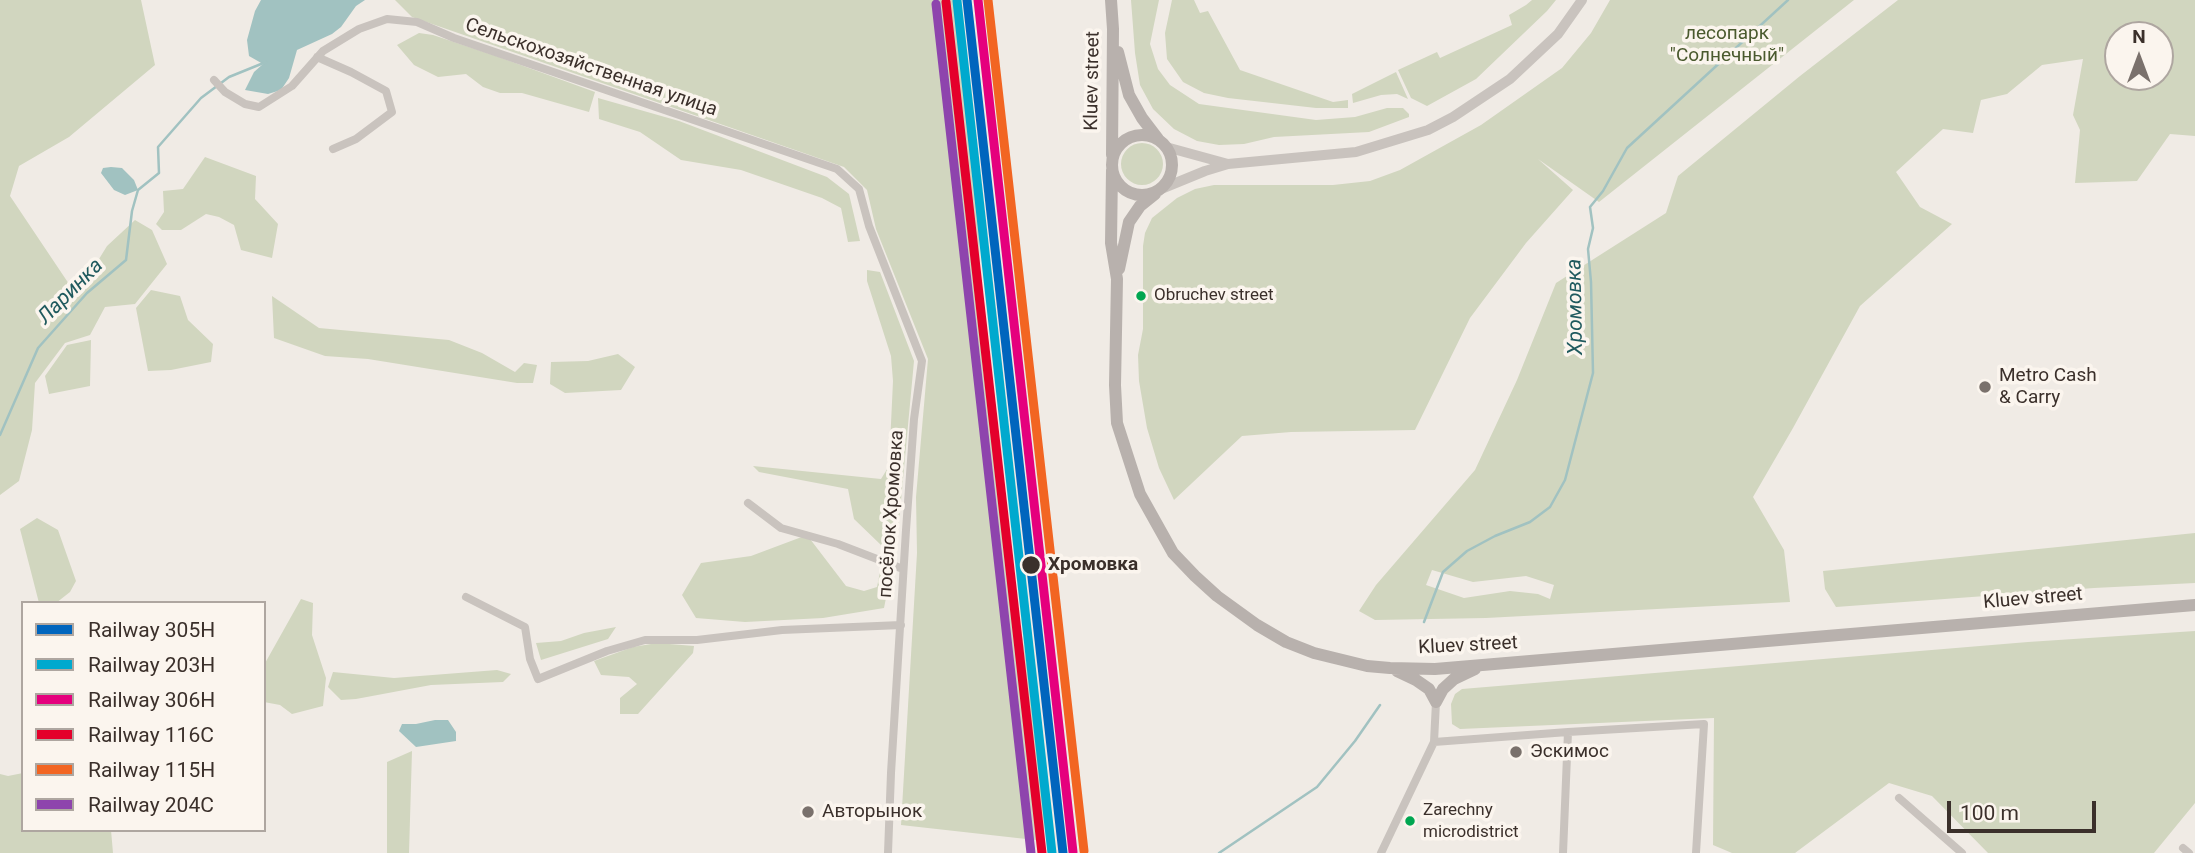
<!DOCTYPE html>
<meta charset="utf-8">
<style>
body{margin:0}
#map{position:relative;width:2195px;height:853px;overflow:hidden;background:#f0ebe5;font-family:Roboto,sans-serif}
canvas{display:block}
.legend{position:absolute;left:21px;top:601px;width:245px;height:231px;box-sizing:border-box;background:#fbf5ee;border:2px solid #aea6a0;margin:0;padding:9px 12px;list-style:none;font-size:21px;color:#3b302b}
.legend li{display:flex;align-items:center;gap:14px;height:35px}
.legend b{width:35px;border:2px solid #aea6a0}
.north{position:absolute;left:2104px;top:21px;width:70px;height:70px;box-sizing:border-box;background:#fbf5ee;border:2px solid #aea6a0;border-radius:50%;rotate:0deg;font-size:19px;font-weight:700;line-height:28px;text-align:center;color:#3b302b}
.north::after{content:'';display:block;margin:auto;width:24px;height:32px;background:#7a716c;clip-path:polygon(50% 0,100% 100%,50% 72%,0 100%)}
.scale{position:absolute;left:1947px;top:801px;width:149px;height:32px;box-sizing:border-box;border:4px solid #3b302b;border-top:0;padding-left:9px;font-size:21px;line-height:24px;white-space:nowrap;color:#3b302b;-webkit-text-stroke:5px #fbf5ee;paint-order:stroke}
</style>
<div id="map">
<canvas width="2195" height="853"></canvas>
<ul class="legend">
<li><b style="height:9px;background:#0065bd"></b>Railway 305Н</li>
<li><b style="height:9px;background:#00a9ce"></b>Railway 203Н</li>
<li><b style="height:9px;background:#e5007d"></b>Railway 306Н</li>
<li><b style="height:9px;background:#e4002b"></b>Railway 116С</li>
<li><b style="height:9px;background:#f26522"></b>Railway 115Н</li>
<li><b style="height:9px;background:#8e44ad"></b>Railway 204С</li>
</ul>
<div class="north">N</div>
<div class="scale">100 m</div>
</div>
<script>
const ctx = document.querySelector('canvas').getContext('2d');
ctx.lineJoin = 'round';
function paint(path, color) { ctx.fillStyle = color; ctx.fill(path, 'evenodd'); }
const toPath = rows => new Path2D(rows.map(r => 'M' + r).join(''));
function trace(path, color, width, dash) { ctx.strokeStyle = color; ctx.lineWidth = width; ctx.lineCap = dash ? 'butt' : 'round'; ctx.setLineDash(dash || []); ctx.stroke(path); }
function label(font, color, halo, rows, align = 'center') {
  ctx.font = font + ' Roboto,sans-serif'; ctx.lineWidth = 7; ctx.setLineDash([]); ctx.textBaseline = 'middle'; ctx.strokeStyle = halo; ctx.fillStyle = color; for (const [text, x, y, turn = 0] of rows) {
    ctx.save(); ctx.translate(x, y); ctx.rotate((+turn || 0) * Math.PI / 180); ctx.textAlign = isNaN(turn) ? turn : align; if (halo) ctx.strokeText(text, 0, 0); ctx.fillText(text, 0, 0); ctx.restore();
  }
}
const green = toPath([
 [0,0,141,0,155,65,69,137,19,166,10,196,69,284,75,277,91,272,107,246,135,220,152,230,167,264,135,304,105,307,90,335,65,343,35,383,32,430,19,481,0,495],
 [395,0,954,0,977,172,983,368,1001,515,1045,768,1044,841,901,825,917,553,916,497,928,359,876,229,867,190,844,167,412,17],
 [1131,0,1159,0,1150,44,1158,69,1170,85,1199,104,1316,120,1355,117,1387,108,1403,108,1409,114,1409,117,1369,132,1274,137,1244,144,1219,145,1197,141,1174,129,1153,109,1140,85,1135,53],
 [1172,0,1194,0,1200,13,1208,11,1240,70,1333,102,1348,100,1348,108,1316,108,1228,98,1204,93,1183,82,1167,59,1165,33],
 [1532,0,1556,0,1547,11,1476,79,1427,106,1411,98,1398,70,1437,52,1440,58,1512,25,1509,15,1526,5],
 [1610,0,1854,0,1599,202,1538,159,1573,190,1526,243,1470,318,1415,430,1291,432,1242,436,1174,500,1159,468,1147,428,1139,381,1138,355,1143,329,1143,246,1145,233,1152,218,1177,198,1195,189,1214,185,1333,185,1370,181,1400,170,1481,125,1562,68,1591,33],
 [1898,0,2195,0,2195,136,2170,134,2137,181,2075,183,2080,130,2073,115,2083,59,2042,65,2007,94,1981,100,1973,133,1943,129,1896,172,1920,207,1952,224,1860,306,1793,428,1753,497,1784,550,1790,602,1486,618,1375,620,1359,611,1376,585,1475,470,1517,380,1556,283,1666,213,1678,176,1800,76],
 [2118,35,2160,35,2160,77,2118,77],
 [1432,570,1473,582,1526,576,1554,585,1550,599,1538,594,1510,591,1464,598,1426,585],
 [419,33,433,35,496,56,595,92,589,112,522,93,500,93,483,87,466,74,438,77,414,65,397,45],
 [1396,72,1408,99,1397,94,1381,95,1353,103,1352,94],
 [598,98,679,121,827,177,849,194,860,241,848,242,841,208,822,198,741,170,681,160,640,132,599,119],
 '1121 164a21 21 0 1 1 42 0a21 21 0 1 1-42 0Z',
 [205,157,256,176,255,199,278,224,272,258,241,250,234,225,219,217,206,214,181,230,162,230,156,224,164,212,163,191,183,189],
 [867,270,880,272,914,361,896,554,881,545,854,519,848,489,759,472,753,466,881,479,889,466,893,381,891,356,867,281],
 [151,290,180,296,188,320,213,344,211,362,171,370,148,371,136,308],
 [272,296,319,328,449,340,482,353,515,372,524,363,537,365,533,383,517,383,368,359,325,356,274,338],
 [91,340,90,386,49,394,45,376,67,345],
 [618,354,635,367,621,390,565,393,550,384,551,362,588,361],
 [37,518,58,530,76,581,70,592,56,603,39,603,20,529],
 [2195,533,2195,583,2094,588,1836,607,1825,589,1823,571],
 [807,535,846,586,864,591,877,587,881,567,891,573,884,608,823,618,745,622,696,618,682,595,701,563,751,556],
 [301,599,313,603,312,635,326,678,323,706,292,714,280,705,264,702,264,665],
 [616,627,608,639,541,660,536,643,561,641,584,633],
 [2195,631,2195,803,2154,853,1988,853,1932,796,1889,783,1795,853,1732,853,1713,845,1714,718,1460,729,1452,724,1451,704,1455,694,1462,689,2028,642],
 [657,643,694,646,693,653,638,714,620,714,620,698,637,684,629,677,601,675,594,661,633,647],
 [497,670,511,674,503,682,431,685,356,699,341,700,328,687,333,672,394,678],
 [412,751,409,853,387,853,387,762],
 [23,773,23,830,111,830,113,853,0,853,0,774,8,776]
]);
const water = toPath([
 [261,0,365,0,356,6,341,27,332,34,297,50,289,78,281,90,268,94,245,90,254,72,263,64,249,56,247,40,255,11],
 [111,167,122,168,134,180,138,190,125,195,114,190,101,173,103,168],
 [435,720,448,720,456,732,456,741,416,747,399,731,402,724,416,724]
]);
const stream = toPath([
 [0,435,38,348,87,293,126,260,132,211,138,190,159,173,158,147,201,98,229,77,266,62],
 [1424,622,1443,572,1467,551,1495,536,1530,522,1550,507,1565,480,1593,373,1591,282,1588,249,1593,228,1590,207,1603,191,1627,148,1788,0],
 [1219,853,1317,787,1355,741,1380,705]
]);
const minor = toPath([
 [317,57,351,72,386,91,392,112,356,139,333,149],
 [214,80,225,92,245,104,259,107,292,86,323,51,359,29,387,19,417,22,454,38,837,169,859,189,869,226,922,361,914,419,906,530,891,773,888,853],
 [748,503,781,528,838,544,903,569],
 [466,597,525,627,530,659,538,679,607,651,645,640,697,640,782,630,901,625],
 [1434,742,1568,732,1704,724,1696,853],
 [1899,798,1962,853],
 [2183,848,2189,853],
 [1381,853,1434,742,1436,702],
 [1563,853,1568,732]
]);
const tertiary = toPath([
 [1166,147,1228,164],
 [1161,189,1205,171,1228,164,1356,152,1428,130,1453,117,1510,79,1558,34,1582,0]
]);
const primary = toPath([
 [1111,0,1113,29,1112,155],
 [1118,52,1129,95,1142,118,1158,139],
 '1112 165a30 30 0 1 1 60 0a30 30 0 1 1-60 0Z',
 [1112,170,1111,243,1117,279,1115,385,1117,423,1140,494,1173,553,1195,576,1217,596,1257,625,1286,642,1314,653,1367,666,1390,668,1435,669,2195,605],
 [1119,269,1129,222,1140,206,1155,194],
 [1397,671,1416,680,1429,689,1436,702],
 [1436,702,1443,689,1454,679,1475,669]
]);
const rail1 = toPath([
 [967,0,1063,853]
]);
const rail2 = toPath([
 [957,1,1052,853]
]);
const rail3 = toPath([
 [978,0,1073,852]
]);
const rail4 = toPath([
 [946,2,1042,853]
]);
const rail5 = toPath([
 [988,0,1084,851]
]);
const rail6 = toPath([
 [936,4,1031,853]
]);
const markers = [
 [1141,296,6,"#00a651"],
 [1985,387,7,"#7a716c"],
 [1031,565,10,"#3b302b"],
 [1516,752,7,"#7a716c"],
 [808,812,7,"#7a716c"],
 [1410,821,6,"#00a651"]
];
const busNames = [
 ["Obruchev street",1154,296],
 ["Zarechny",1423,811],
 ["microdistrict",1423,833]
];
const parkNames = [
 ["лесопарк",1727,34],
 ["\"Солнечный\"",1727,56]
];
const streetNames = [
 ["Сельскохозяйственная улица",591,68,19],
 ["Kluev street",1093,81,-89],
 ["посёлок Хромовка",892,514,-86],
 ["Kluev street",2033,599,-5],
 ["Kluev street",1468,646,-3]
];
const poiNames = [
 ["Metro Cash",1999,376],
 ["& Carry",1999,398],
 ["Эскимос",1530,752],
 ["Авторынок",822,812]
];
const stopNames = [
 ["Хромовка",1048,565]
];
const waterNames = [
 ["Ларинка",71,292,-45],
 ["Хромовка",1576,307,-91]
];
paint(green, '#d1d6bf');
paint(water, '#a1c2c1');
trace(stream, '#a1c2c1', 2.5);
trace(minor, '#c9c3be', 8);
trace(tertiary, '#c9c3be', 10);
trace(primary, '#b8b1ad', 12);
trace(rail1, '#0065bd', 9);
trace(rail2, '#00a9ce', 9);
trace(rail3, '#e5007d', 9);
trace(rail4, '#e4002b', 9);
trace(rail5, '#f26522', 9);
trace(rail6, '#8e44ad', 9);
for (const [x, y, r, color] of markers) { const dot = new Path2D(); dot.arc(x, y, r, 0, 2 * Math.PI); ctx.fillStyle = color; ctx.fill(dot); trace(dot, '#fbf5ee', 2.5); }
label('17px', '#3b302b', '#fbf5ee', busNames, 'left');
label('19px', '#4a5a2e', '#fbf5ee', parkNames);
label('19px', '#3b302b', '#fbf5ee', streetNames);
label('19px', '#3b302b', '#fbf5ee', poiNames, 'left');
label('bold 19px', '#3b302b', '#fbf5ee', stopNames, 'left');
label('italic 21px', '#1f5a5e', '#fbf5ee', waterNames);
</script>
